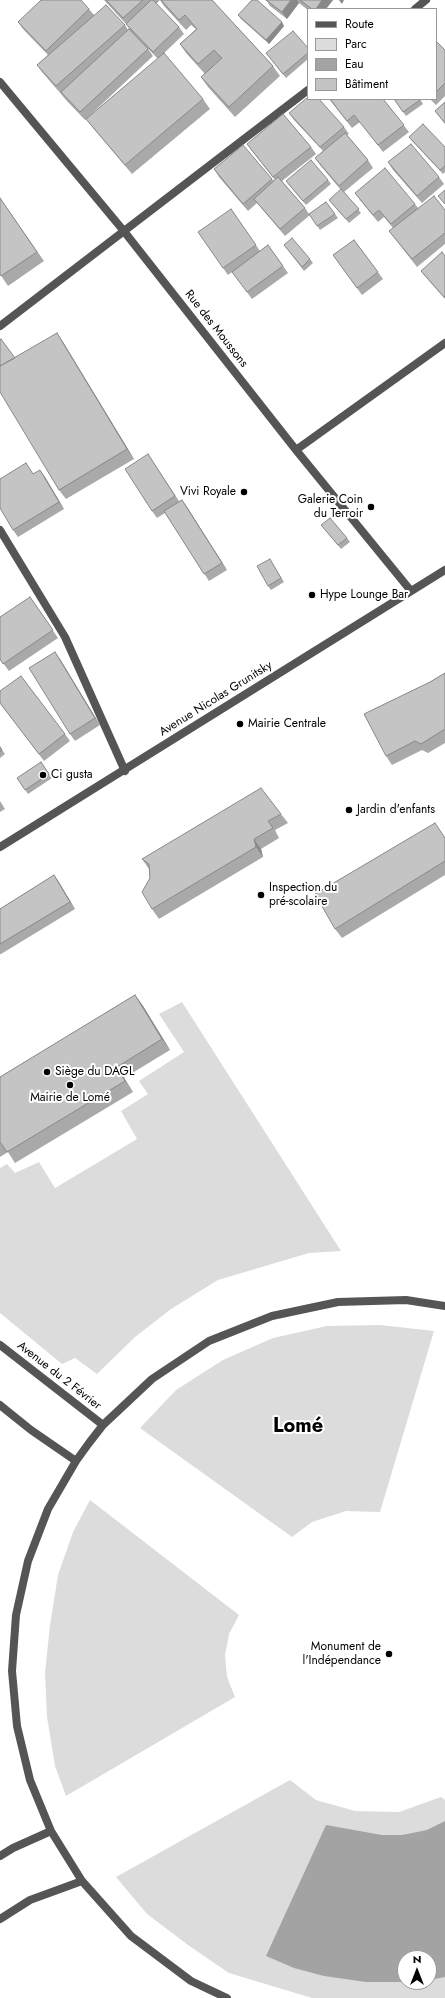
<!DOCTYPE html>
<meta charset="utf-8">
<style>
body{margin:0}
#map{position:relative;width:445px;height:1998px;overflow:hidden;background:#fff;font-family:Jost,sans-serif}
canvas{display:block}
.legend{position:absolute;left:307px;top:8px;width:130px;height:92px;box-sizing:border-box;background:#fff;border:1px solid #999;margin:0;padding:5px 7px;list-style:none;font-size:12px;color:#000}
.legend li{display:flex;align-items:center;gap:8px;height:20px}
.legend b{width:20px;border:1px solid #999}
.north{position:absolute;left:397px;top:1950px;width:40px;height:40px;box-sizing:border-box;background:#fff;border:1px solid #999;border-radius:50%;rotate:0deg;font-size:11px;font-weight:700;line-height:16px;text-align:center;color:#000}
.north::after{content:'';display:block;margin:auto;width:14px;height:18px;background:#000;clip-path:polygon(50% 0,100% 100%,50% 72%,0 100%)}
</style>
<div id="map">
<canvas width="445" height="1998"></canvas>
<ul class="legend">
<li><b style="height:5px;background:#555"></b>Route</li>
<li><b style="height:11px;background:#dcdcdc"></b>Parc</li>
<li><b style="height:11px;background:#a3a3a3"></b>Eau</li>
<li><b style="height:11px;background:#c4c4c4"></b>Bâtiment</li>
</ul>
<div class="north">N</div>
</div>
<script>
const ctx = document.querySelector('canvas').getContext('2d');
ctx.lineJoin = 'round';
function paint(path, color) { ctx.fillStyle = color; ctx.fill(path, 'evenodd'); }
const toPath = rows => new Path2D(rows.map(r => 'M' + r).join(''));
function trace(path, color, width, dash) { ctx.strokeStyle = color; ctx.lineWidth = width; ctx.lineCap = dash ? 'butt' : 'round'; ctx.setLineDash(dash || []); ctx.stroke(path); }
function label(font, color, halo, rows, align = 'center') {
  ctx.font = font + ' Jost,sans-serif'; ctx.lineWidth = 4; ctx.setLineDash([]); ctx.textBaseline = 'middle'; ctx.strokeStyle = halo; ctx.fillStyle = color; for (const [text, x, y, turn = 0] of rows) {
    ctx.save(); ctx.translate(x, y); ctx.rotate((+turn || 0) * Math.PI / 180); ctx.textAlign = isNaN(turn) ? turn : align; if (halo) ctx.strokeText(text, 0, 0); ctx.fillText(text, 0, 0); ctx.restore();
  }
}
const green = toPath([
 [182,1002,341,1251,309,1253,218,1280,171,1309,135,1337,97,1374,75,1358,62,1364,0,1313,0,1168,7,1164,15,1173,39,1162,55,1188,137,1139,121,1111,148,1094,139,1081,184,1052,159,1014],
 [380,1325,434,1331,380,1512,346,1511,312,1522,292,1537,140,1428,176,1390,223,1360,273,1338,327,1326],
 [90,1500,239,1615,229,1634,225,1655,227,1677,235,1697,66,1796,55,1766,47,1717,45,1673,50,1625,58,1575,73,1532],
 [290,1780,316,1800,355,1811,399,1812,441,1797,445,1800,445,1998,312,1998,229,1973,188,1945,147,1914,116,1877],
 [405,1958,429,1958,429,1982,405,1982]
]);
const water = toPath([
 [445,1821,445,1977,429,1980,429,1958,405,1958,405,1982,416,1982,366,1982,324,1976,294,1968,266,1956,326,1825,382,1835,402,1835,427,1830]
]);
const service = toPath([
 [0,1345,103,1425],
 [0,1405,31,1430,76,1461],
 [0,1856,13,1848,51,1831],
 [0,1919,30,1900,82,1881],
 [227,1998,191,1981,131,1936,82,1881,51,1831,30,1780,17,1726,12,1671,16,1615,28,1561,48,1509,76,1461,89,1443,103,1425,152,1379,209,1341,272,1316,338,1302,406,1300,445,1306]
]);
const minor = toPath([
 [415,9,426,0],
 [0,82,123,230,296,450,411,591],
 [0,326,308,90],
 [296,450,445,343],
 [0,530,65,637,125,771],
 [0,847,445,570]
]);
const wall = toPath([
 [104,0,212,0,273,66,280,76,235,117,208,87,201,77,205,74,186,53,180,44,196,29,191,25,186,30,164,6,160,0,156,4,179,27,184,34,160,57,203,99,210,109,132,174,93,128,86,119,158,59,131,31,126,24],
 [266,0,333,0,326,9,308,9,308,10,299,3,287,19,270,6],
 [89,9,94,15,125,25,128,30,148,49,153,56,85,120,66,100,61,94,42,72,37,65,48,55,23,29,18,22],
 [238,15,284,26,269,44,241,19],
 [436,41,445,50,445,96,436,105,430,99,436,99],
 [308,48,308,59,286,78,266,53],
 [329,99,383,99,409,132,383,152,360,122,352,128],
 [394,99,420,99,423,104,406,116],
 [445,102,445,124,435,111],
 [289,113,344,127,349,134,347,135,368,160,373,168,344,192,361,213,349,223,329,200,341,190,320,165,315,158,323,151,294,120],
 [409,137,445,147,445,172,443,174,412,141],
 [247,144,311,147,316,154,282,181,305,208,309,214,326,202,338,218,320,230,310,215,285,236,257,203,248,211,219,177,214,169,272,179,274,181,275,180,252,151],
 [388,162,439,177,444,184,422,203,393,170],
 [328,180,331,184,306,205,286,181],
 [355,193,415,204,418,208,445,210,445,244,417,267,389,231,393,228,384,217,378,222,360,200],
 [0,198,44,261,8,286,0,274],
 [231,209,260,251,268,245,288,273,252,299,232,272,228,275,223,268],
 [354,240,383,279,362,295,333,255],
 [284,245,310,259,313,263,304,271],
 [445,256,445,299,424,275,421,271],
 [63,342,134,459,66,499,59,490,15,358],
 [148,454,179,501,182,500,187,507,227,570,209,581,165,513,157,518,152,511],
 [26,463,33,474,45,477,64,509,18,537,13,530],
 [321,525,347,538,350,542,341,549],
 [272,563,284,582,271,590,268,586],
 [30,597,58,638,9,671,0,659],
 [60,659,100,725,75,741,70,734],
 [445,673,445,743,428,753,422,750,392,765,386,756,430,682],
 [0,691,65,734,70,741,44,761,0,703],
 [0,747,5,754,0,758],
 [41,762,52,778,28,794,17,778],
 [0,801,5,809,0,812],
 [281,814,288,823,275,830,279,838,261,849,263,857,159,919,152,909,149,869,142,859],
 [445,837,445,875,342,938,335,929],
 [54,875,75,909,1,954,0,954,0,909],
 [135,995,143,1006,170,1050,124,1078,133,1092,15,1163,8,1152,0,1157,0,1077]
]);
const shadedWall = toPath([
 [291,0,297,0,299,3,287,19,282,12],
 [322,0,333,0,326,9,316,9],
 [339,0,344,0,342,4],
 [282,22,284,26,269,44,266,40],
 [57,333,63,342,134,459,127,449],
 [40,470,45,477,64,509,59,502],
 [182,500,187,507,227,570,222,563],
 [55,652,60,659,100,725,95,718],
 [254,839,261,849,263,857,256,847],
 [54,875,59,882,75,909,70,902],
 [135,995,143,1006,170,1050,162,1039],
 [117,1067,124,1078,133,1092,125,1081]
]);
const building = toPath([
 [41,0,81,0,89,9,46,51,18,22,41,0],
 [106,0,143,0,123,18,106,0],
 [151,0,153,0,179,27,153,52,126,24,151,0],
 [161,0,212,0,273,66,229,107,201,77,222,58,214,50,198,64,180,44,197,29,185,15,179,20,161,0],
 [252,0,257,0,282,22,266,40,238,15,252,0],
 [266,0,291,0,282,12,266,0],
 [300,0,322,0,316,9,312,9,300,0],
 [106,5,125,25,56,86,37,65,106,5],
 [129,29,148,49,80,112,61,92,129,29],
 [293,31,308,48,308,53,283,74,266,53,293,31],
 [436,41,445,50,445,83,436,92,436,41],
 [164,53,203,99,125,165,86,119,164,53],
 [308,97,308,99,319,99,344,127,320,147,289,113,308,97],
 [330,99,383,99,404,125,378,145,354,115,347,121,330,99],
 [394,99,420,99,420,100,403,112,394,99],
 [445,102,445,123,435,111,445,102],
 [283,114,311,147,273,177,247,144,283,114],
 [423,124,445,147,445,166,440,170,409,137,423,124],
 [345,133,368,160,339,186,315,158,345,133],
 [411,144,439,177,417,196,388,162,411,144],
 [243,145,272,179,243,204,214,169,243,145],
 [311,160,328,180,303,201,286,181,311,160],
 [385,168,415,204,391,224,379,210,373,215,355,193,385,168],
 [278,177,305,208,280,229,254,199,278,177],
 [341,189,359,209,346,219,329,200,341,189],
 [445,190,445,204,438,196,445,190],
 [434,196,445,210,445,233,412,259,389,231,434,196],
 [0,198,37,252,1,276,0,274,0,198],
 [326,202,335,214,317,226,309,214,326,202],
 [231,209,256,245,223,268,198,232,231,209],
 [292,238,310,259,302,267,284,245,292,238],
 [354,240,378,272,357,288,333,255,354,240],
 [268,245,283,266,247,292,232,272,268,245],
 [442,252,445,256,445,296,444,297,421,271,442,252],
 [57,333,127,449,59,490,0,392,0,366,57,333],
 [1,339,15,358,0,366,0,340,1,339],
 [148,454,175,496,152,511,125,469,148,454],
 [26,463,33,474,40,470,59,502,13,530,0,508,0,479,26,463],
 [182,500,222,563,204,574,164,511,182,500],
 [330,518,347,538,338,545,321,525,330,518],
 [270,559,281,578,268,586,257,566,270,559],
 [30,597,53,630,3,664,0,659,0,617,30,597],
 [55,652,95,718,70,734,29,668,55,652],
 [445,673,445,729,421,744,415,741,386,756,364,714,430,682,445,673],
 [21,676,65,734,39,754,0,703,0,691,21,676],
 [0,747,2,750,0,752,0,747],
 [41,762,49,774,25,790,17,778,41,762],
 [261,788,281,814,268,821,273,828,254,839,256,847,152,909,142,892,150,878,149,864,142,859,261,788],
 [435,823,445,838,445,861,335,929,315,894,435,823],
 [54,875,70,902,0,944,0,909,54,875],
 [135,995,162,1039,117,1067,125,1081,7,1152,0,1142,0,1077,135,995]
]);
const markers = [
 [244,492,4,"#000"],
 [371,507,4,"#000"],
 [312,595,4,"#000"],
 [240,724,4,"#000"],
 [43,775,4,"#000"],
 [349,810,4,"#000"],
 [261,895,4,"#000"],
 [47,1072,4,"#000"],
 [70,1085,4,"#000"],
 [389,1654,4,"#000"]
];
const streetNames = [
 ["Rue des Moussons",216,329,52],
 ["Avenue Nicolas Grunitsky",216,699,-32],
 ["Avenue du 2 Février",59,1376,38]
];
const poiNames = [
 ["Vivi Royale",236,492,"right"],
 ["Galerie Coin",363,500,"right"],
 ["du Terroir",363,514,"right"],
 ["Hype Lounge Bar",320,595],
 ["Mairie Centrale",248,724],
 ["Ci gusta",51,775],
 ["Jardin d'enfants",357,810],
 ["Inspection du",269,888],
 ["pré-scolaire",269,902],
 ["Siège du DAGL",55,1072],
 ["Mairie de Lomé",70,1098,"center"],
 ["Monument de",381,1647,"right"],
 ["l'Indépendance",381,1661,"right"]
];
const townNames = [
 ["Lomé",298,1427]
];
paint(green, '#dcdcdc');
paint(water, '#a3a3a3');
trace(service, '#555', 8);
trace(minor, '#555', 8);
paint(wall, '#a9a9a9');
paint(shadedWall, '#898989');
paint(building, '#c4c4c4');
trace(building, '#898989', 1);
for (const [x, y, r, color] of markers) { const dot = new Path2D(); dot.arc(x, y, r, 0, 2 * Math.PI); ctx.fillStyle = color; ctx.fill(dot); trace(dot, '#fff', 1.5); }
label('12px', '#000', '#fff', streetNames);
label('12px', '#000', '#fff', poiNames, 'left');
label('bold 20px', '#000', '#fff', townNames);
</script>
